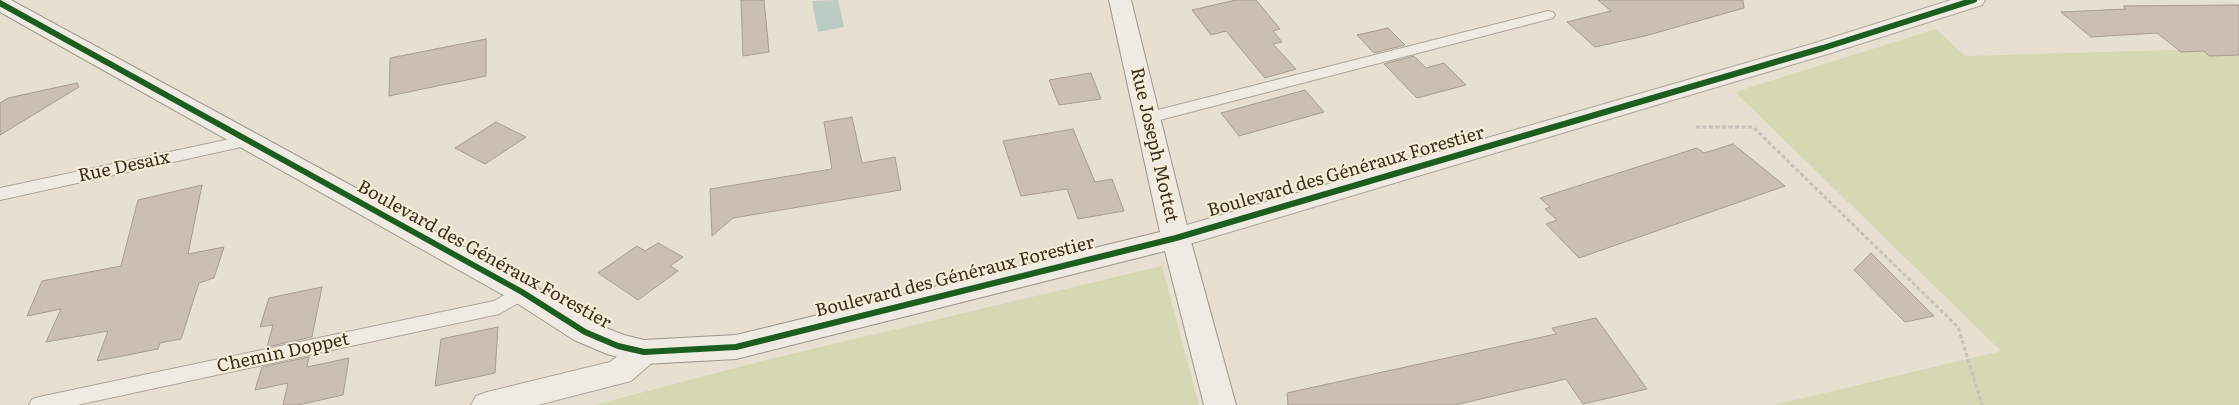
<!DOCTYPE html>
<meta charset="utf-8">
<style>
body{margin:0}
canvas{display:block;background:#e7e0d1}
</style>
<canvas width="2239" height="405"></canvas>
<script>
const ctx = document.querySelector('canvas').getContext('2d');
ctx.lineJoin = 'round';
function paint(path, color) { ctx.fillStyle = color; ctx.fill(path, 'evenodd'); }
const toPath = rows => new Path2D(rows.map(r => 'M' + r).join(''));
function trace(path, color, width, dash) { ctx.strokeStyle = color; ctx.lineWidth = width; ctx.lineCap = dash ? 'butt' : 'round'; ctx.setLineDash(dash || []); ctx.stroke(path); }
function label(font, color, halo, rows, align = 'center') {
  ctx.font = font + ' Literata,serif'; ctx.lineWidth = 4; ctx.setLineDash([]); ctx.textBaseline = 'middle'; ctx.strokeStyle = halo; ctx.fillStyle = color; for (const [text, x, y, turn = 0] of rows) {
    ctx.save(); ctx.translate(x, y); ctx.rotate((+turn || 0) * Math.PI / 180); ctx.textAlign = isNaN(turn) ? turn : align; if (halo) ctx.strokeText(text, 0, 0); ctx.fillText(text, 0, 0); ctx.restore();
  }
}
const green = toPath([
 [1936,29,1965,56,2239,48,2239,405,1774,405,2001,351,1735,92],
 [1162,266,1199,405,594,405,766,360]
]);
const water = toPath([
 [838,0,844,27,818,32,812,1]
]);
const building = toPath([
 [741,0,764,0,769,52,743,56,741,0],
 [1236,0,1256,0,1280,29,1273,31,1282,42,1273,44,1296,69,1265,78,1226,31,1211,35,1192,10,1236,0],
 [1598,0,1743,0,1744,8,1645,36,1595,47,1567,22,1611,11,1598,0],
 [2239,5,2239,55,2209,56,2204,51,2181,52,2157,33,2091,37,2061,12,2126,9,2123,6,2239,5],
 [1388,28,1405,45,1374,53,1357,35,1388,28],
 [486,39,486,76,389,96,390,58,486,39],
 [1414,56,1426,68,1444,63,1466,85,1417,98,1384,64,1414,56],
 [1091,73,1101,99,1059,105,1049,80,1091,73],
 [77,83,79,87,0,135,0,103,8,98,77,83],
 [1305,90,1324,112,1239,136,1221,113,1305,90],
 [852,117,862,163,895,157,901,190,733,218,712,236,710,189,832,169,824,122,852,117],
 [496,122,526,137,485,164,455,148,496,122],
 [1073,129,1095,182,1112,179,1124,211,1078,219,1067,189,1021,196,1003,141,1073,129],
 [1733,144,1785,186,1579,258,1546,224,1557,220,1545,209,1550,207,1540,198,1697,148,1704,153,1733,144],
 [202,185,188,254,224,247,214,278,199,283,181,339,160,343,158,349,97,361,108,331,46,342,61,309,27,316,42,281,121,266,138,200,202,185],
 [658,243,683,257,670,266,678,271,638,300,598,273,637,246,645,251,658,243],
 [1871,253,1934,316,1905,322,1854,270,1871,253],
 [322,287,312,337,267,347,273,325,260,327,269,298,322,287],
 [1596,318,1647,389,1583,404,1566,379,1455,405,1288,405,1287,393,1556,334,1552,328,1596,318],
 [498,327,495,373,435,386,441,339,498,327],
 [309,357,307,367,349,358,343,395,298,405,283,405,288,383,255,390,262,367,309,357]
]);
const path = toPath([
 [1696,127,1753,127,1958,327,1982,405]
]);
const lane = toPath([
 [1548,11,1553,12,1555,15,1553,18,1148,123,1142,122,1140,118,1142,114,1548,11],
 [249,135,255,136,257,140,255,144,0,200,0,188,249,135],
 [522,285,529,287,531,292,529,297,499,314,77,405,29,405,32,399,39,397,494,301,522,285]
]);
const street = toPath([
 [1951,0,1985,0,1982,5,1831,53,1176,248,1166,245,1162,238,1166,231,1815,43,1951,0],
 [644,340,655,344,660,352,655,360,631,381,538,405,471,405,476,396,487,392,610,362,633,344,644,340]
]);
const secondary = toPath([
 [0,0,11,0,532,284,596,324,624,335,644,340,736,335,1160,232,1109,0,1131,0,1190,238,1236,405,1204,405,1165,251,736,359,644,364,607,354,574,340,512,300,0,12,0,0]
]);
const cycleway = toPath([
 [0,3,522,292,585,332,618,346,644,352,736,347,1176,238,1823,48,1974,0]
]);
const streetNames = [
 ["Rue Joseph Mottet",1154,145,77],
 ["Rue Desaix",124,167,-12],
 ["Boulevard des Généraux Forestier",1346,172,-16],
 ["Boulevard des Généraux Forestier",484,255,29],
 ["Boulevard des Généraux Forestier",955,277,-14],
 ["Chemin Doppet",283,353,-12]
];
paint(green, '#d6d7b3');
paint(water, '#bcccc2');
paint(building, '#cbbfb2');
trace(building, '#a89c90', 1);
trace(lane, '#ada599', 2);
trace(street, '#ada599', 2);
trace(secondary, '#9c958a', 2);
trace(path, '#c8c2b9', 3, [4, 2.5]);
paint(lane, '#efebe3');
paint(street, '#efebe3');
paint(secondary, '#efebe3');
trace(cycleway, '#1b5e20', 6);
label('18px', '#3d2e20', '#f7eed8', streetNames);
</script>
